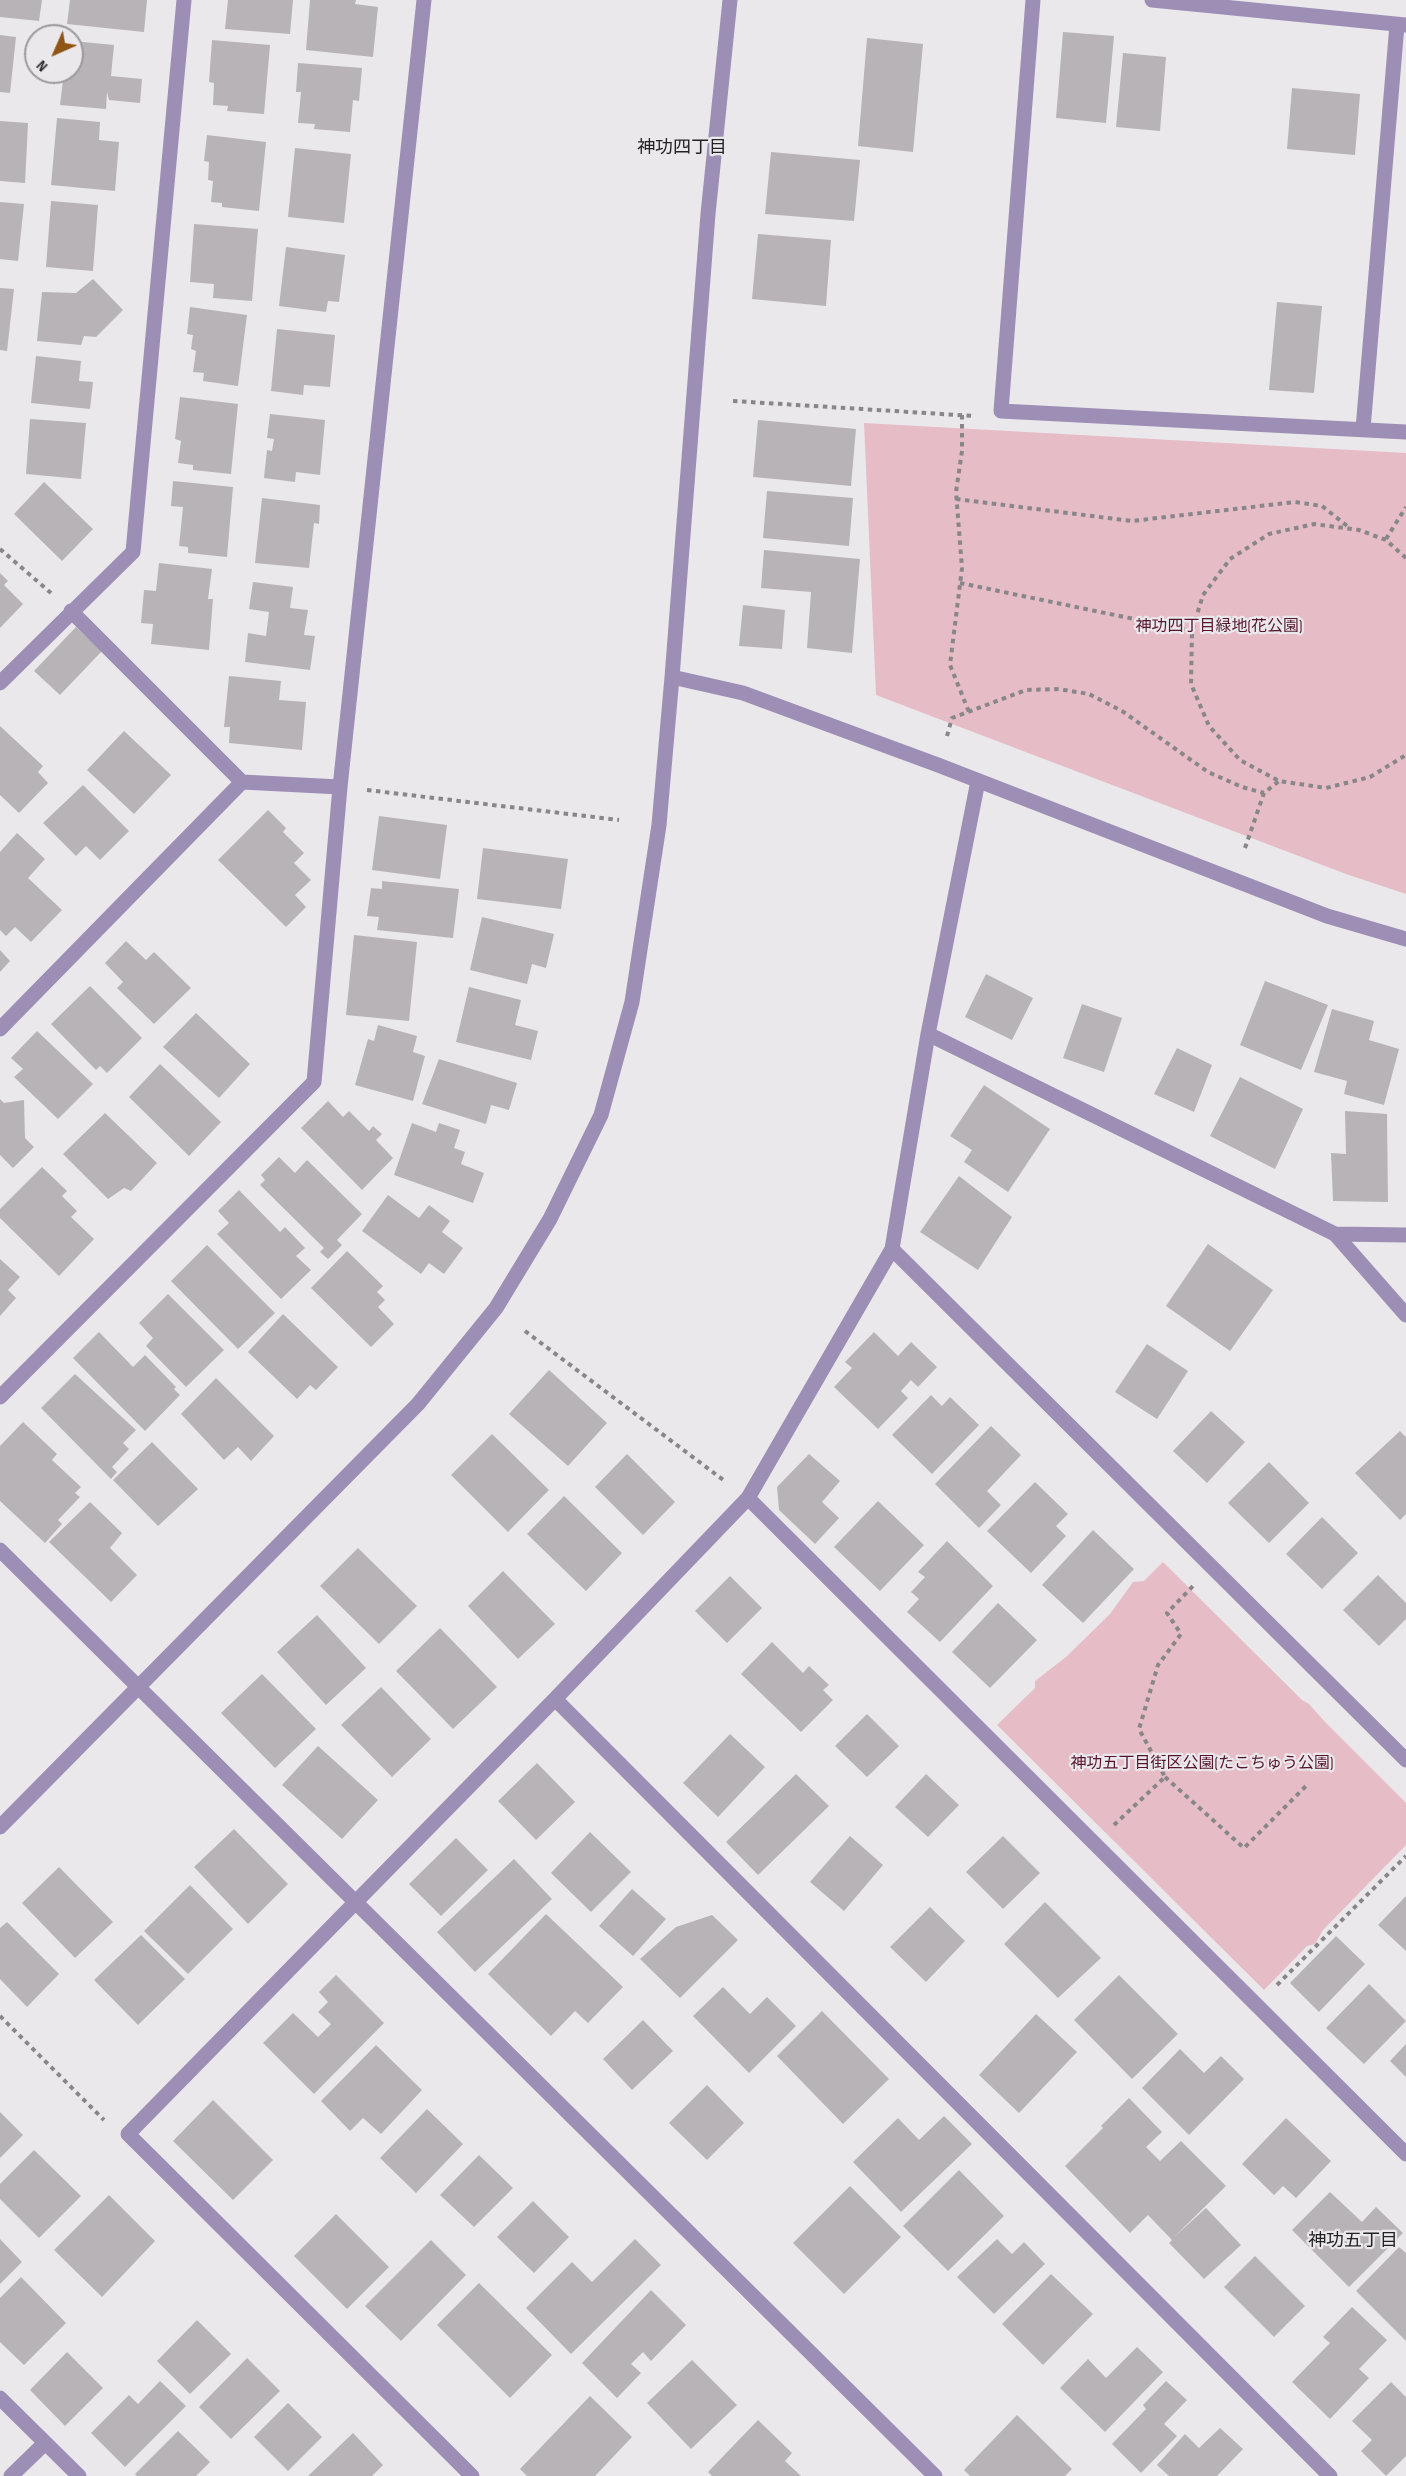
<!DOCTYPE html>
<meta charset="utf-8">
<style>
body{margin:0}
#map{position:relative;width:1406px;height:2476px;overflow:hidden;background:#ebe8ec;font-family:"Sofia Sans Condensed",sans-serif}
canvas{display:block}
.north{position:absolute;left:24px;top:24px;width:60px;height:60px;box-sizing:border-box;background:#ebe8ec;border:2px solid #9b999c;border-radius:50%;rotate:225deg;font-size:16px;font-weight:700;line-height:24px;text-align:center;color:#232224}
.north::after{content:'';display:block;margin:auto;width:21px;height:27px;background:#905514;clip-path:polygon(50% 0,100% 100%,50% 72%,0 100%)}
</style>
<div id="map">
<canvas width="1406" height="2476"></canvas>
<div class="north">N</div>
</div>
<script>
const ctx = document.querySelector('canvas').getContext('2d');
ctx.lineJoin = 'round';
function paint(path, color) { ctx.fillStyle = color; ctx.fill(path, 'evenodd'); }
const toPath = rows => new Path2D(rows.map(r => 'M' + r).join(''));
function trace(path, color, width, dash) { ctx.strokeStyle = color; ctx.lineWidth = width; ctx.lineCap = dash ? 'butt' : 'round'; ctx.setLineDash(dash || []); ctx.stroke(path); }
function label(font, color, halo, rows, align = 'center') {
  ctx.font = font + ' "Sofia Sans Condensed","Noto Sans JP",sans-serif'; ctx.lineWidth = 4.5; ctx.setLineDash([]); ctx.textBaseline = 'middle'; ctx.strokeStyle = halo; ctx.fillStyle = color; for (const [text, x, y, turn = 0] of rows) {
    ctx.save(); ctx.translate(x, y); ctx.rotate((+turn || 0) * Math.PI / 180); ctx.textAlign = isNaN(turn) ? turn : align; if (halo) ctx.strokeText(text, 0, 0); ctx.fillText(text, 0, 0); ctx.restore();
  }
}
const green = toPath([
 [864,423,1406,453,1406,894,1346,874,876,695],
 [1163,1562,1302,1700,1309,1704,1326,1723,1406,1803,1406,1845,1323,1930,1315,1944,1307,1946,1264,1990,997,1725,1035,1688,1035,1681,1066,1657,1110,1614,1133,1582,1144,1581]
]);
const building = toPath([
 [0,0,42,0,39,21,0,17],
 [70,0,147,0,144,32,67,24],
 [228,0,293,0,290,34,225,29],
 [310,0,356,0,355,4,378,7,373,57,306,50],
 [1063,32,1114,36,1106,123,1056,118],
 [0,35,16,37,10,93,0,92],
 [867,38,923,44,913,152,858,146],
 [212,40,270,45,264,114,227,111,228,106,213,105,214,83,209,82],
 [72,41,114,45,111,76,142,79,140,103,109,100,107,92,106,109,60,105,64,72,72,72],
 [1123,53,1166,57,1160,131,1116,127],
 [298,63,362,68,359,101,353,100,350,132,314,129,315,124,298,123,301,92,296,92],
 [1292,88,1360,94,1355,155,1287,149],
 [57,118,100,122,99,140,119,142,115,191,51,185],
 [0,121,28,123,25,183,0,181],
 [207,135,266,142,259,211,222,207,222,203,211,202,213,181,208,180,209,162,204,161],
 [295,148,351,154,344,223,288,217],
 [771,152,860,160,854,221,765,214],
 [51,201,98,205,93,271,46,267],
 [0,202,24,204,18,261,0,259],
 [194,224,258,229,252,301,213,298,214,284,190,282],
 [758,234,831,240,826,306,752,299],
 [286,247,345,255,339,302,328,301,326,312,279,306],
 [93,279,123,310,96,337,84,336,81,345,37,341,42,292,76,293],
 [0,288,14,289,7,351,0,350],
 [1277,302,1322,306,1314,393,1269,390],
 [190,307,247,315,238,386,203,381,204,373,193,372,196,351,191,349,193,335,187,334],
 [277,329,335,335,330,387,304,385,303,395,271,391],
 [36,356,81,361,79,381,93,382,90,409,31,403],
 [180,397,238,404,231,474,193,470,193,465,178,463,181,441,175,439],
 [270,414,325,420,320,475,296,472,295,482,264,478,267,450,272,451,274,439,267,438],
 [30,419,86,423,81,479,26,474],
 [758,420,856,429,851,486,753,477],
 [173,481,233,487,227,557,188,553,188,547,179,546,183,507,171,506],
 [44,482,93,529,62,561,14,514],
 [767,491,853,498,849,546,763,538],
 [262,498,320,505,319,524,314,523,309,568,255,563],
 [764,550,860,559,852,653,807,648,811,592,761,588],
 [159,563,212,569,208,599,213,599,209,650,151,644,153,624,141,623,144,590,156,591],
 [0,573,8,581,4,585,23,604,0,628],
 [253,582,293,587,290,608,308,610,304,635,315,636,310,670,245,662,248,633,266,636,269,612,249,609],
 [743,605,785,610,782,649,739,646],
 [76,627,102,651,60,695,34,671],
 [229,676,281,681,279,700,306,702,302,750,229,743,230,727,224,727],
 [0,726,43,766,38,772,48,783,19,813,0,795],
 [124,731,171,775,134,814,87,770],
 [83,785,129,831,100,860,86,846,76,856,43,823],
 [268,810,286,828,283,832,304,853,294,863,311,880,295,895,306,907,286,927,218,860],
 [379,816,447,825,440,879,372,870],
 [17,833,45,859,28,878,62,910,31,942,15,927,6,936,0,930,0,852],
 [483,848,568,859,561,909,477,899],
 [382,881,459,889,453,938,377,930,379,917,367,916,371,888,382,889],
 [482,917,554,934,546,968,532,964,527,984,470,970],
 [354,935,417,942,409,1021,346,1015],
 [126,941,146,960,154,952,191,988,154,1024,117,988,123,982,105,963],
 [0,950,10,961,0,972],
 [986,974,1033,998,1012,1040,965,1017],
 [1265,981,1328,1005,1301,1070,1240,1045],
 [90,986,142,1038,107,1073,100,1066,96,1070,51,1024],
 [469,987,521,1000,515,1025,538,1031,531,1060,456,1042],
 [1082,1004,1122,1018,1104,1072,1063,1058],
 [1332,1009,1374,1021,1369,1040,1399,1049,1384,1105,1344,1094,1347,1081,1314,1072],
 [196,1013,250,1064,219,1098,163,1047],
 [378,1025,417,1036,413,1052,425,1056,413,1101,355,1085,368,1039,374,1041],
 [37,1031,93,1084,58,1119,14,1077,23,1069,11,1058],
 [1177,1048,1212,1065,1194,1112,1154,1094],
 [439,1059,517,1083,509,1110,491,1105,486,1124,422,1104],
 [160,1064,221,1122,189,1156,129,1097],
 [1240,1077,1303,1109,1275,1169,1210,1136],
 [984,1085,1050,1129,1008,1192,964,1162,972,1150,950,1136],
 [0,1099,4,1103,24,1100,25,1138,34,1147,13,1168,0,1155],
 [328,1101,343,1117,349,1111,369,1131,373,1126,382,1134,376,1140,393,1158,362,1190,301,1128],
 [1345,1111,1387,1114,1388,1202,1333,1201,1331,1153,1346,1154],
 [105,1113,157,1163,131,1191,124,1188,108,1199,63,1154],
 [412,1123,436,1132,439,1123,460,1130,454,1148,465,1152,461,1164,484,1173,473,1203,394,1175],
 [279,1157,295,1173,307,1160,362,1214,337,1240,342,1245,328,1259,320,1252,324,1248,260,1185,265,1180,261,1175],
 [42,1167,67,1191,62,1196,77,1211,71,1217,94,1239,59,1276,0,1218,0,1209],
 [959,1176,1012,1217,978,1270,920,1232],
 [239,1190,280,1232,285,1227,305,1248,296,1256,311,1270,281,1299,217,1234,229,1223,218,1211],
 [388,1195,419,1218,429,1205,450,1221,442,1232,463,1248,444,1274,429,1263,421,1274,362,1231],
 [1208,1244,1273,1290,1230,1351,1166,1306],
 [207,1245,275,1313,238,1349,171,1281],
 [347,1251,383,1286,377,1292,385,1300,378,1307,394,1324,371,1347,311,1288],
 [0,1259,20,1277,8,1290,16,1298,0,1316],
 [168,1294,224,1350,186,1387,146,1346,153,1338,139,1323],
 [283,1314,338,1367,316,1390,310,1385,297,1399,248,1352],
 [99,1332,133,1367,145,1355,176,1387,174,1389,180,1395,145,1431,73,1358],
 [874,1332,898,1356,911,1342,937,1367,918,1387,911,1380,901,1391,908,1398,878,1429,834,1387,852,1368,845,1362],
 [1147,1344,1188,1371,1157,1419,1115,1392],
 [549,1370,607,1423,568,1466,509,1414],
 [75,1374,136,1430,123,1443,129,1449,112,1467,117,1472,111,1479,41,1408],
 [216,1378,274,1436,251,1461,238,1447,224,1460,181,1414],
 [931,1395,942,1406,950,1397,979,1425,932,1474,892,1435],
 [1211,1411,1245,1442,1207,1483,1173,1451],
 [23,1422,57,1454,52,1460,81,1487,75,1493,80,1497,58,1520,62,1524,45,1543,0,1501,0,1446],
 [991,1426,1021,1455,987,1491,1001,1505,979,1528,935,1484],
 [1400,1431,1406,1437,1406,1514,1400,1520,1355,1473],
 [492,1434,549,1490,508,1532,451,1475],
 [152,1442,198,1489,158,1526,113,1480],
 [627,1454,675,1502,643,1535,595,1487],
 [809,1454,840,1481,822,1502,839,1518,815,1544,779,1510,777,1487],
 [1269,1462,1309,1503,1269,1543,1228,1503],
 [1035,1482,1068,1514,1056,1526,1066,1536,1031,1573,987,1531],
 [564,1496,622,1553,586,1591,527,1534],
 [878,1501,924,1545,880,1591,834,1547],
 [90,1502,122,1533,110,1548,137,1575,111,1602,49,1542],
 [1322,1517,1358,1553,1322,1589,1286,1554],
 [1093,1530,1134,1569,1083,1623,1042,1585],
 [947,1541,993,1586,940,1642,907,1612,919,1599,911,1592,925,1577,918,1572],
 [358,1548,417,1606,379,1644,320,1586],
 [503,1571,555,1624,518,1659,468,1606],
 [1378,1575,1406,1603,1406,1619,1379,1646,1343,1610],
 [730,1576,762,1608,727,1643,695,1611],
 [998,1603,1037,1640,990,1688,952,1652],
 [317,1615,366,1668,326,1705,277,1652],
 [440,1628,497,1687,453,1729,396,1671],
 [772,1642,803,1673,809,1666,829,1685,823,1690,833,1700,801,1732,741,1674],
 [262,1674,316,1729,275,1768,221,1713],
 [381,1687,431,1739,392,1777,341,1725],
 [867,1714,899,1746,867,1777,835,1746],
 [730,1734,765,1767,718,1817,683,1783],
 [318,1746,378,1800,342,1839,282,1785],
 [537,1763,575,1802,536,1840,498,1801],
 [796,1774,829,1806,758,1875,726,1842],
 [926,1774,959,1805,928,1837,895,1807],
 [234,1829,288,1884,248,1924,194,1867],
 [590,1832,631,1872,591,1912,551,1873],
 [850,1836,883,1865,844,1911,810,1882],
 [1003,1836,1040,1873,1003,1909,966,1872],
 [456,1838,488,1870,441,1916,409,1884],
 [514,1859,552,1899,475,1972,437,1932],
 [59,1867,113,1922,75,1958,22,1903],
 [190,1885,233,1929,188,1974,144,1931],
 [632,1889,666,1919,633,1956,599,1926],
 [1406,1896,1406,1951,1378,1925],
 [1045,1902,1101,1958,1058,1998,1004,1944],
 [930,1907,965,1941,926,1982,890,1947],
 [546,1914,623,1987,588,2023,575,2011,551,2036,488,1974],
 [712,1915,738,1940,680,1998,640,1959,676,1927],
 [7,1922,59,1974,27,2007,0,1979,0,1928],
 [141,1935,185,1979,138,2025,94,1980],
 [1336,1936,1365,1964,1319,2012,1290,1983],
 [336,1975,384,2023,314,2094,263,2043,293,2013,318,2037,331,2024,318,2012,328,2002,319,1992],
 [1119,1975,1178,2034,1132,2079,1074,2020],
 [1369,1984,1406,2021,1364,2064,1326,2028],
 [723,1987,750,2014,767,1997,796,2026,749,2073,693,2016],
 [822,2011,889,2079,843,2124,777,2056],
 [1036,2014,1077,2052,1019,2113,979,2075],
 [643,2020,673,2051,632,2090,603,2059],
 [1406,2044,1406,2077,1390,2061],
 [376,2045,422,2090,381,2134,363,2118,350,2131,321,2101],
 [1180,2049,1204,2073,1221,2056,1244,2079,1189,2135,1142,2088],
 [707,2085,744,2123,707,2160,669,2123],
 [1129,2098,1162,2132,1146,2147,1160,2161,1181,2141,1226,2186,1173,2238,1206,2208,1241,2245,1204,2279,1169,2243,1172,2240,1148,2215,1130,2233,1065,2166,1103,2128,1101,2126],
 [213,2100,273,2160,233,2200,173,2141],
 [427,2109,463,2144,416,2193,380,2158],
 [0,2112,23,2135,0,2158],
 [944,2116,972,2144,901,2212,853,2162,898,2118,919,2140],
 [1286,2118,1331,2161,1296,2198,1283,2186,1274,2195,1242,2164],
 [34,2150,81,2196,39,2238,0,2199,0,2184],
 [479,2155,513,2188,474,2227,440,2195],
 [959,2170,1004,2216,948,2271,903,2226],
 [850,2186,901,2237,844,2294,793,2243],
 [1330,2192,1362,2222,1376,2207,1403,2233,1349,2287,1292,2230],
 [109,2195,155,2241,102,2297,54,2250],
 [533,2201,569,2237,534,2273,497,2237],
 [336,2214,389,2267,347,2309,294,2256],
 [0,2239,22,2262,0,2284],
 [635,2239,661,2265,571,2354,526,2308,572,2262,592,2282],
 [997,2239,1012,2254,1024,2242,1045,2264,994,2314,957,2277],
 [431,2240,466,2275,401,2341,365,2306],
 [1399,2247,1406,2253,1406,2341,1356,2291],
 [1255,2256,1305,2306,1274,2337,1224,2287],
 [1051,2274,1093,2314,1043,2365,1002,2324],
 [21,2277,66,2323,24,2365,0,2342,0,2298],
 [479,2283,552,2355,510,2398,437,2325],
 [651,2290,686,2325,651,2361,643,2352,631,2364,641,2373,617,2398,582,2363],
 [1352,2307,1387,2340,1359,2369,1369,2378,1330,2419,1292,2382,1330,2343,1323,2337],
 [197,2320,231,2354,190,2394,157,2361],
 [1137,2347,1163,2372,1105,2432,1060,2388,1088,2359,1106,2378],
 [67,2352,103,2388,65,2426,30,2390],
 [247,2358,280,2391,231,2439,199,2407],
 [692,2360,737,2405,691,2449,647,2403],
 [160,2381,186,2406,125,2467,91,2433,129,2395,138,2404],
 [1166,2381,1187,2400,1164,2424,1177,2436,1141,2473,1112,2444,1146,2409,1143,2405],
 [1391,2382,1406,2397,1406,2456,1386,2476,1361,2451,1372,2440,1352,2421],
 [590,2396,632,2437,595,2476,527,2476,520,2469],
 [288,2403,322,2437,288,2471,254,2437],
 [1017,2415,1072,2469,1065,2476,970,2476,964,2470],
 [758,2420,792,2453,785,2461,801,2476,712,2476,708,2472],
 [1220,2428,1243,2449,1217,2476,1169,2476,1157,2465,1185,2434,1199,2448],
 [178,2431,210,2462,196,2476,137,2476,135,2474],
 [353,2433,383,2465,372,2476,308,2476]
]);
const path = toPath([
 [733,401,974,416],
 [962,415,962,451,956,492,962,568,950,665,969,712],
 [956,499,1132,521,1295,502,1322,506,1351,529],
 [1386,539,1406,507],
 [0,549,51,593],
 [1406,558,1386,540,1359,530,1314,524,1269,534,1230,559,1203,595,1192,631,1191,684,1209,726,1240,760,1279,781,1326,788,1370,777,1406,755],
 [960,583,1192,631],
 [947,736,952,718,1026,690,1059,689,1089,694,1122,711,1208,772,1242,787,1264,793],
 [367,790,619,820],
 [1245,848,1264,793,1279,781],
 [525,1331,726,1482],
 [1165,1777,1244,1848,1307,1785],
 [1114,1825,1165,1777,1139,1729,1158,1665,1181,1634,1167,1613,1193,1586],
 [1277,1985,1406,1856],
 [0,2016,104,2120]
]);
const minor = toPath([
 [1033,0,1001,411,1406,432],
 [1152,0,1406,25],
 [1363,429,1397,25],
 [71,611,242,782],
 [0,683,133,552,184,0],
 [0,1029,242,782,340,787],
 [928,1034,1335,1234,1406,1235],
 [1335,1234,1406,1315],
 [892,1249,1406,1760],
 [0,1397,314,1082,340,787,424,0],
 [748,1498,1406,2154],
 [0,1550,935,2476],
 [555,1699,1330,2476],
 [0,2398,79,2476],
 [11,2476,45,2443],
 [472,2476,128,2134,555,1699,748,1498,892,1249,928,1034,978,781]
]);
const tertiary = toPath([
 [672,677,708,214,730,0],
 [0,1827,418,1404,496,1308,550,1219,601,1115,632,1002,659,825,672,677,743,693,938,765,1327,916,1406,939]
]);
const parkNames = [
 ["神功四丁目緑地(花公園)",1219,627],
 ["神功五丁目街区公園(たこちゅう公園)",1202,1764]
];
const neighbourhoodNames = [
 ["神功四丁目",682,148],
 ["神功五丁目",1353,2241]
];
paint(green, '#e6bcc6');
paint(building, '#b8b3b6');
trace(path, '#888689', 4, [4.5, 4.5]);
trace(minor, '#9c8eb4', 15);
trace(tertiary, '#9c8eb4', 15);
label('16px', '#56152e', '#ebe8ec', parkNames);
label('18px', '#232224', '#ebe8ec', neighbourhoodNames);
</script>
